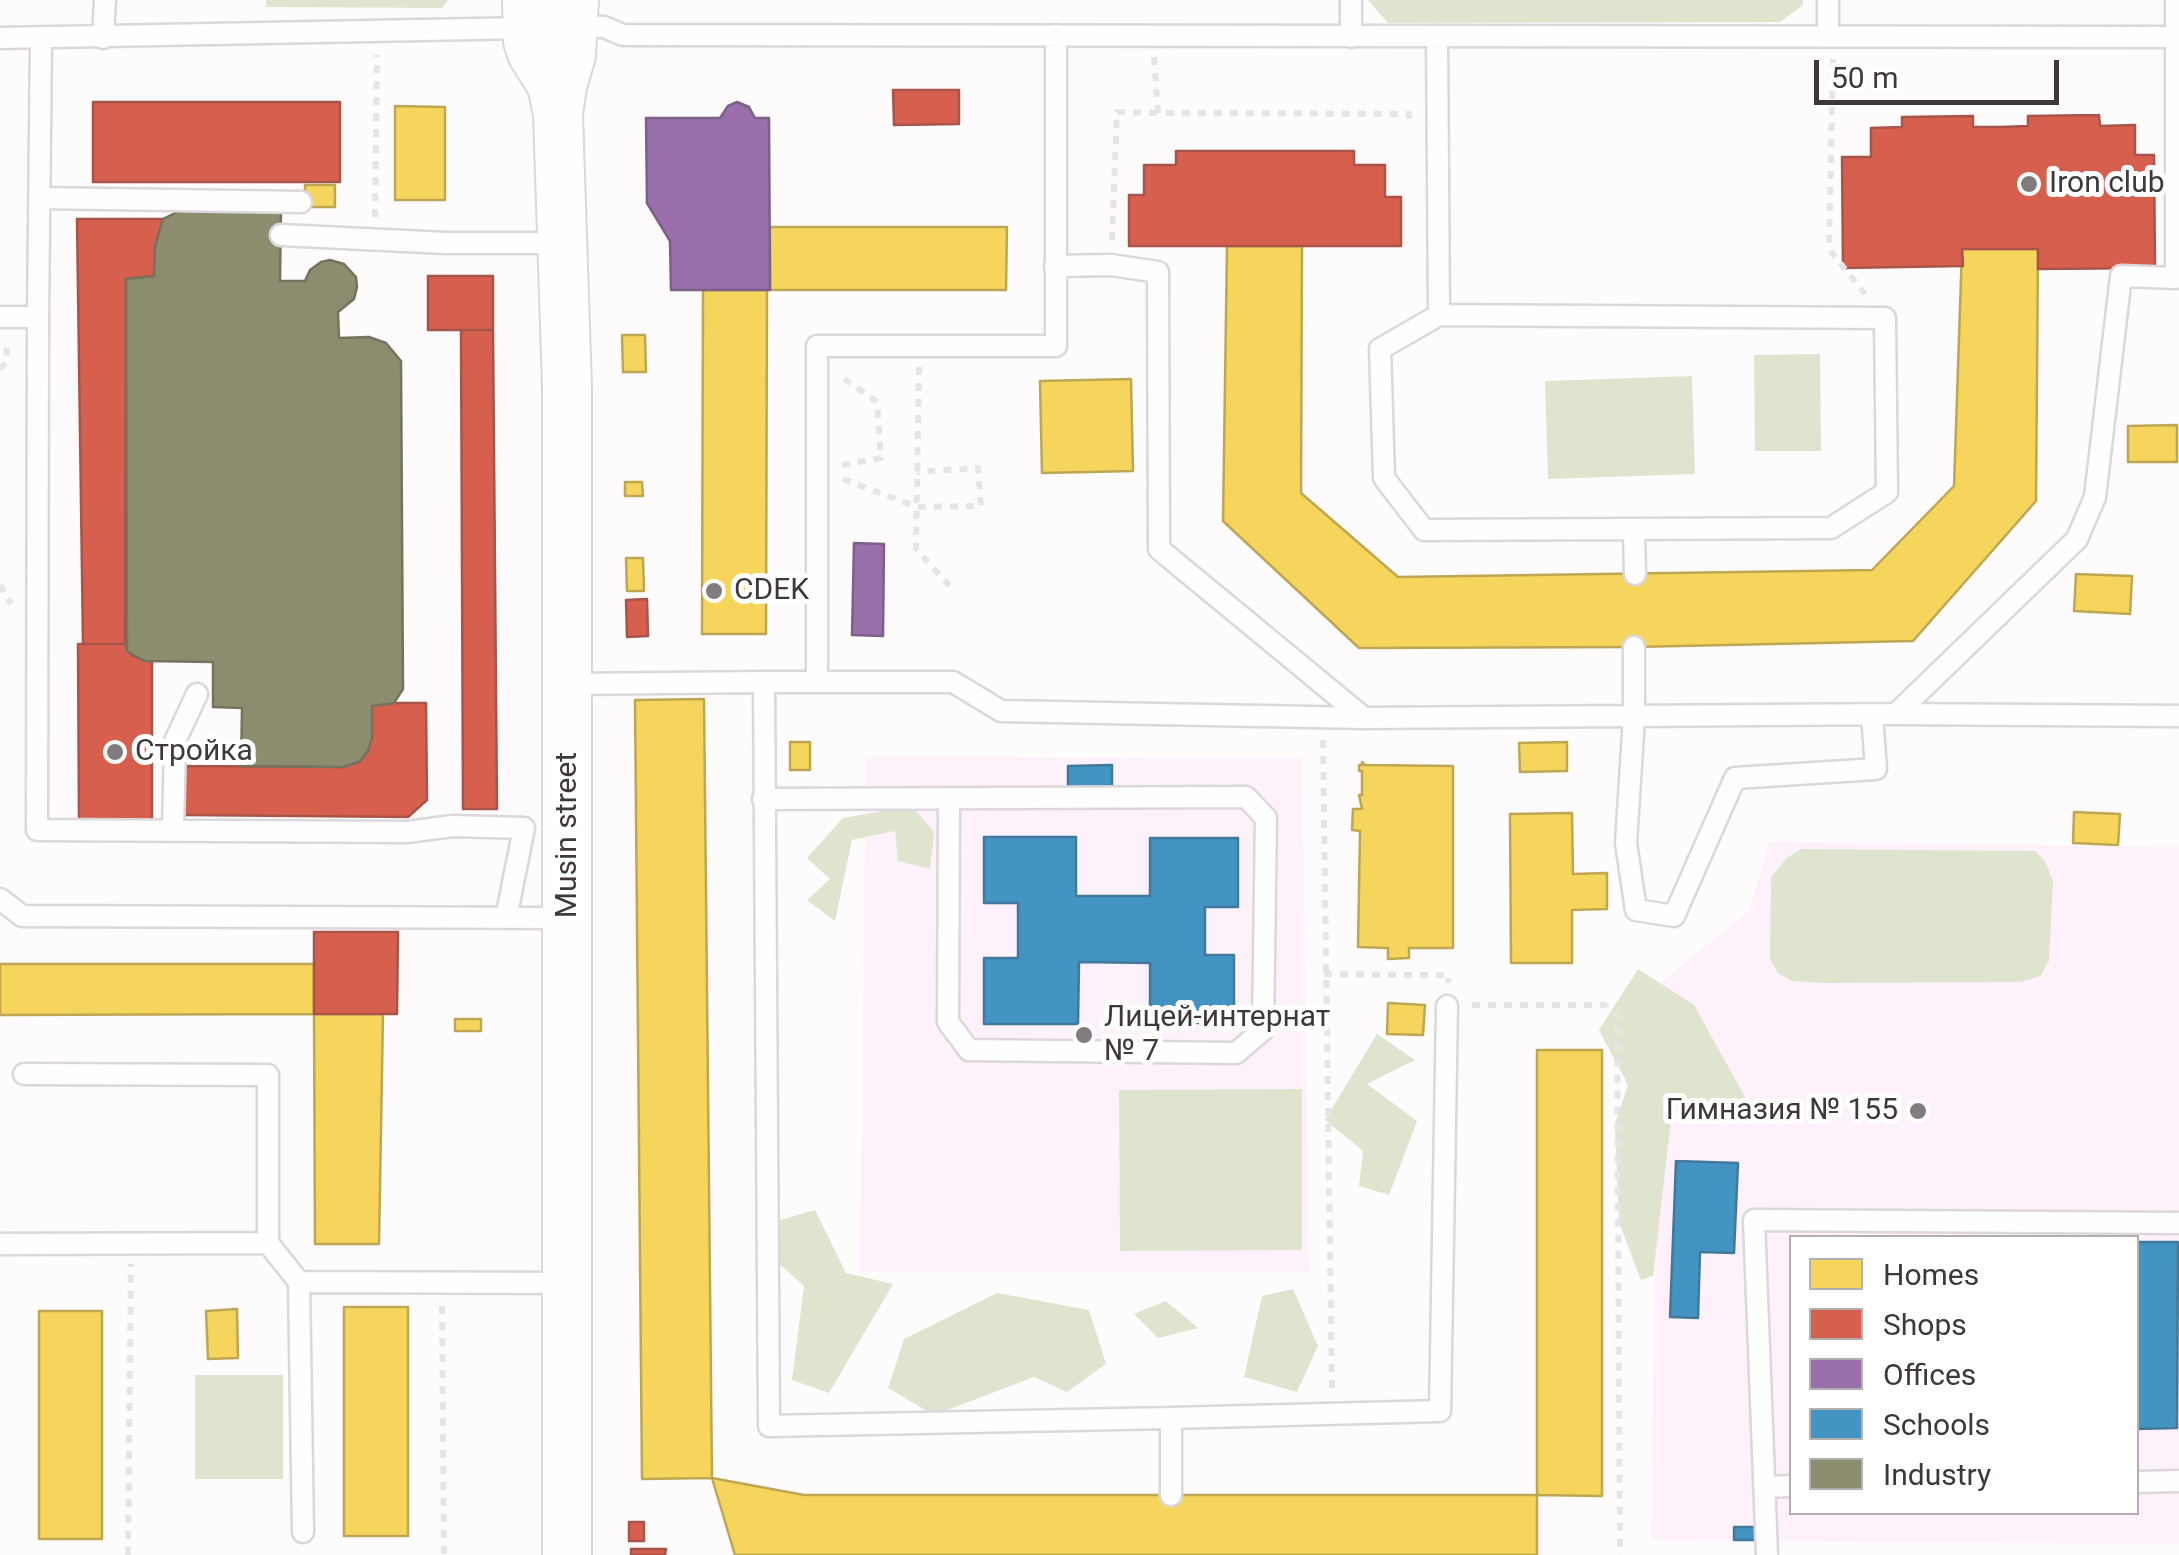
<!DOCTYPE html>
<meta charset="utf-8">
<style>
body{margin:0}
#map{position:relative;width:2179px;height:1555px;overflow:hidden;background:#fdfbfc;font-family:Roboto,sans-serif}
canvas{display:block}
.legend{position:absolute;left:1789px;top:1235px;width:350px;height:280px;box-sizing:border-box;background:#fff;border:2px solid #b2afb1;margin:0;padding:12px 18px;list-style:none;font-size:30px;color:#3e383d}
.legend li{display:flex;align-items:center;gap:20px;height:50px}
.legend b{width:50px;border:2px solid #b2afb1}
.scale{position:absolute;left:1814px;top:60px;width:245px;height:45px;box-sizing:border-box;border:5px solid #3e383d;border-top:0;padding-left:12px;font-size:30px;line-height:35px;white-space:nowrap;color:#3e383d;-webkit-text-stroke:8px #fff;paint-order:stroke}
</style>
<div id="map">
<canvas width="2179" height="1555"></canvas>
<ul class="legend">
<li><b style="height:28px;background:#f6d55c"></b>Homes</li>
<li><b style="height:28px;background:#d6604d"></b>Shops</li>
<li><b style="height:28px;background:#9970ab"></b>Offices</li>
<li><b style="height:28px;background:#4393c3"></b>Schools</li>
<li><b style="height:28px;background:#8c8c6e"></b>Industry</li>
</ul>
<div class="scale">50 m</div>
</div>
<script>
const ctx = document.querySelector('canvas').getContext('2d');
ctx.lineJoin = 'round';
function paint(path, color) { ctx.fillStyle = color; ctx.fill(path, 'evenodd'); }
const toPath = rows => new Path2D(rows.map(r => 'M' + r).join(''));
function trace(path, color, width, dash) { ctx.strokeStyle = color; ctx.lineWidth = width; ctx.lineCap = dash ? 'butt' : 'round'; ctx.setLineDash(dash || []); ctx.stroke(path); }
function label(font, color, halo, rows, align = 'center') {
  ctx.font = font + ' Roboto,sans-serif'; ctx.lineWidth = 10; ctx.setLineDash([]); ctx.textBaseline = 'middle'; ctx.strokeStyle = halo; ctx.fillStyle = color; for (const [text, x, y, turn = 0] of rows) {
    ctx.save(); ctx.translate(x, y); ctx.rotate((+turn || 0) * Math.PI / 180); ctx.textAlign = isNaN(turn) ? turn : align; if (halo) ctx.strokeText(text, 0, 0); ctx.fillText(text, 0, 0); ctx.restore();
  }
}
const built = toPath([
 [866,757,1302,758,1309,1272,860,1272],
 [1769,842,2179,847,2179,1544,1651,1540,1659,984,1750,910],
 [1792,1238,2136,1238,2136,1512,1792,1512]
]);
const green = toPath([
 [266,0,448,0,442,8,266,7],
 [1368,0,1803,0,1803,5,1780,22,1388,23],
 [1820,354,1821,451,1755,451,1754,355],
 [1692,376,1695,474,1548,479,1545,381],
 [912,806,934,832,930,869,898,861,895,831,852,840,835,921,807,900,830,879,807,858,843,818],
 [1801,849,2036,851,2046,863,2053,882,2049,961,2040,976,2021,982,1822,983,1792,981,1778,973,1770,959,1771,877,1787,858],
 [1638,969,1694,1005,1745,1097,1737,1120,1672,1111,1653,1276,1641,1280,1619,1222,1615,1123,1628,1085,1599,1030],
 [1377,1034,1415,1060,1367,1084,1417,1121,1389,1195,1359,1186,1363,1151,1325,1120],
 [1302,1089,1302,1250,1120,1251,1119,1090],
 [815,1210,846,1273,893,1284,829,1393,792,1380,804,1286,777,1262,780,1220],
 [1293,1289,1318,1346,1297,1392,1244,1377,1262,1296],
 [997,1293,1089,1310,1106,1364,1067,1392,1034,1377,934,1415,888,1388,904,1339],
 [1166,1301,1198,1328,1158,1338,1134,1314],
 [195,1375,283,1375,283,1479,195,1479]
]);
const homes = toPath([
 [395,106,445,107,445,200,395,200,395,106],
 [305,185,335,185,335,207,305,207,305,185],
 [770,227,1007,227,1006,290,770,290,770,227],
 [1227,246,1302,246,1301,493,1398,577,1872,570,1954,486,1962,249,2038,249,2036,501,1913,641,1634,647,1359,648,1223,521,1227,246],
 [703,290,767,290,766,634,702,634,703,290],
 [622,335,645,335,646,372,623,372,622,335],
 [1131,379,1133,471,1042,473,1040,381,1131,379],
 [2177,425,2177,462,2128,462,2128,426,2177,425],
 [625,482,642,482,643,496,625,496,625,482],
 [626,558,643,558,644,591,627,591,626,558],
 [2076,574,2132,576,2130,614,2074,611,2076,574],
 [704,699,712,1478,642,1479,635,700,704,699],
 [790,742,810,742,810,770,790,770,790,742],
 [1567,742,1567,771,1520,772,1519,743,1567,742],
 [1362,762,1365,765,1453,766,1453,948,1409,948,1409,958,1388,959,1388,948,1358,947,1360,831,1352,830,1353,809,1362,809,1359,795,1362,795,1362,771,1359,771,1359,765,1362,765,1362,762],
 [2074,812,2120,814,2118,845,2073,843,2074,812],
 [1572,813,1573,874,1607,873,1607,909,1572,910,1572,963,1511,963,1510,814,1572,813],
 [0,964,314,964,314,1014,0,1015,0,964],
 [1388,1003,1425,1005,1423,1035,1387,1034,1388,1003],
 [314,1014,383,1014,379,1244,315,1244,314,1014],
 [455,1019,481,1019,481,1031,455,1031,455,1019],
 [1537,1050,1602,1050,1602,1496,1537,1495,1537,1050],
 [344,1307,408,1307,408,1536,344,1536,344,1307],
 [237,1309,238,1358,208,1359,206,1311,237,1309],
 [39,1311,102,1311,102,1539,39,1539,39,1311],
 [712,1478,804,1495,1537,1495,1537,1555,735,1555,712,1478]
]);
const shops = toPath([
 [893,90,959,90,959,124,894,125,893,90],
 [93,102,340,102,340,182,93,182,93,102],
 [2099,115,2100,126,2135,125,2135,155,2154,155,2155,268,2038,269,2038,249,1962,249,1963,266,1843,268,1842,157,1871,157,1871,128,1902,127,1902,117,1973,116,1973,127,2000,127,2028,126,2028,116,2099,115],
 [1176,151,1354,151,1354,165,1385,165,1385,197,1401,197,1401,246,1129,246,1129,195,1144,195,1144,165,1176,165,1176,151],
 [77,219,163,219,155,247,154,276,126,279,125,644,83,644,77,219],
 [428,276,493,276,493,330,428,330,428,276],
 [461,330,493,330,497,809,463,809,461,330],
 [647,599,648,636,627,637,626,600,647,599],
 [78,644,125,644,132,656,152,660,152,823,79,822,78,644],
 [394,703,426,703,427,800,408,817,183,815,184,766,343,767,359,762,368,751,372,738,372,706,394,703],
 [314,932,398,932,397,1014,314,1014,314,932],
 [629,1522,644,1522,644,1541,629,1541,629,1522],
 [631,1549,666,1549,665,1555,631,1555,631,1549]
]);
const offices = toPath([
 [737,102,749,107,755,118,769,118,770,290,671,290,670,241,647,203,646,118,720,118,728,106,737,102],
 [854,543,884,544,883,636,852,635,854,543]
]);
const schools = toPath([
 [1112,765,1112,789,1068,789,1068,766,1112,765],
 [984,837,1076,837,1076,896,1150,896,1150,838,1238,838,1238,907,1205,907,1205,955,1234,955,1234,1023,1150,1023,1150,963,1079,962,1078,1024,984,1024,984,958,1018,958,1018,903,984,903,984,837],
 [1676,1161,1738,1163,1734,1253,1700,1252,1698,1318,1670,1317,1676,1161],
 [2136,1242,2178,1242,2177,1428,2136,1429,2136,1242],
 [1734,1527,1760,1527,1760,1540,1734,1540,1734,1527]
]);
const industry = toPath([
 [183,209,281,210,280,281,305,281,310,270,321,262,330,260,344,264,356,277,357,287,354,299,338,312,339,338,369,337,386,343,401,361,403,689,394,703,372,706,372,738,368,751,359,762,343,767,241,766,242,708,213,707,213,662,144,661,127,651,126,279,154,276,155,247,163,219,183,209]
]);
const path = toPath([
 [1154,57,1158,113,1409,114,1409,119],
 [1833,59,1829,249,1865,294],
 [375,217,377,55],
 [1112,240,1117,112,1158,113],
 [919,367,916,549,954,591],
 [0,369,6,363,7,342],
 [842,465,881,458,877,402,843,378],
 [843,479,917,507,981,506,978,468,917,472],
 [0,585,11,604],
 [1323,740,1332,1393],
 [1324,974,1449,975,1448,983],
 [1472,1005,1605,1005,1617,1016,1620,1555],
 [442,1306,444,1555],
 [128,1555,131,1264]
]);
const service = toPath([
 [1351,0,1351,37],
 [1828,0,1828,37],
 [574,26,604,27,623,35,2179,37],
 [1056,35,1056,346,817,346,817,682,764,682,769,1426,1171,1418,1171,1495],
 [1437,36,1439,315,1380,349,1384,478,1424,530,1831,528,1887,492,1885,318,1439,315],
 [0,38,527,28],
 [103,38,105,0],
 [40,198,301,202],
 [281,235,446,243,562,243],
 [1055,266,1111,265,1158,272,1159,549,1364,718,1896,714,2179,716],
 [0,317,38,317,41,38],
 [38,317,37,830,407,832,453,826,524,828,506,918],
 [1634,531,1635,574],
 [1634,647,1634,717,1626,843,1636,910,1674,916,1735,778,1876,769,1872,715],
 [817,682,953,682,1001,711,1364,718],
 [569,684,764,682],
 [1896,714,2077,539,2095,497,2121,276,2176,278,2176,0],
 [763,799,1246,797,1266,818,1263,1030,1236,1053,969,1050,948,1022,949,799],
 [173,830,175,741,197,694],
 [0,899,22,916,568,918],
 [24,1074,268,1075,268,1243],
 [0,1244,268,1243,299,1282,568,1283],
 [299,1282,303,1532],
 [1171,1418,1440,1411,1447,1006],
 [2136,1482,2179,1481],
 [1764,1487,1792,1486],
 [1767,1555,1754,1220,2179,1223]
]);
const tertiary = toPath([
 [527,0,528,41,532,53,552,85,558,114],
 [567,1555,567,387,558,114,562,86,571,55,574,0]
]);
const markers = [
 [2029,184,10,"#817c80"],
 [714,591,10,"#817c80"],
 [115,752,10,"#817c80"],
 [1084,1035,10,"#817c80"],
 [1918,1111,10,"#817c80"]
];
const poiNames = [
 ["Iron club",2049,184],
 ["CDEK",734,591],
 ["Стройка",135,752],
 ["Лицей-интернат",1104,1018],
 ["№ 7",1104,1052],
 ["Гимназия № 155",1898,1111,"right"]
];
const streetNames = [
 ["Musin street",568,835,-90]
];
paint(built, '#fdf2fb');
paint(green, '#dfe4ce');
paint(homes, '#f6d55c');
trace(homes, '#bfa653', 2.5);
paint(shops, '#d6604d');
trace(shops, '#a85448', 2.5);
paint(offices, '#9970ab');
trace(offices, '#7e5f8a', 2.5);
paint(schools, '#4393c3');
trace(schools, '#42789b', 2.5);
paint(industry, '#8c8c6e');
trace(industry, '#75735f', 2.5);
trace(service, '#dbd7da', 25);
trace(tertiary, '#dbd7da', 52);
trace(path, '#e5e5e5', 6, [8, 8]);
trace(service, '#fffeff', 20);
trace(tertiary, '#fffeff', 48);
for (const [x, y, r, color] of markers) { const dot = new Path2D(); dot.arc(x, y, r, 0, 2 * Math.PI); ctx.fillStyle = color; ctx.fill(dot); trace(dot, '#fff', 4); }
label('30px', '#3e383d', '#fff', poiNames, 'left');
label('30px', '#3e383d', '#fff', streetNames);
</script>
